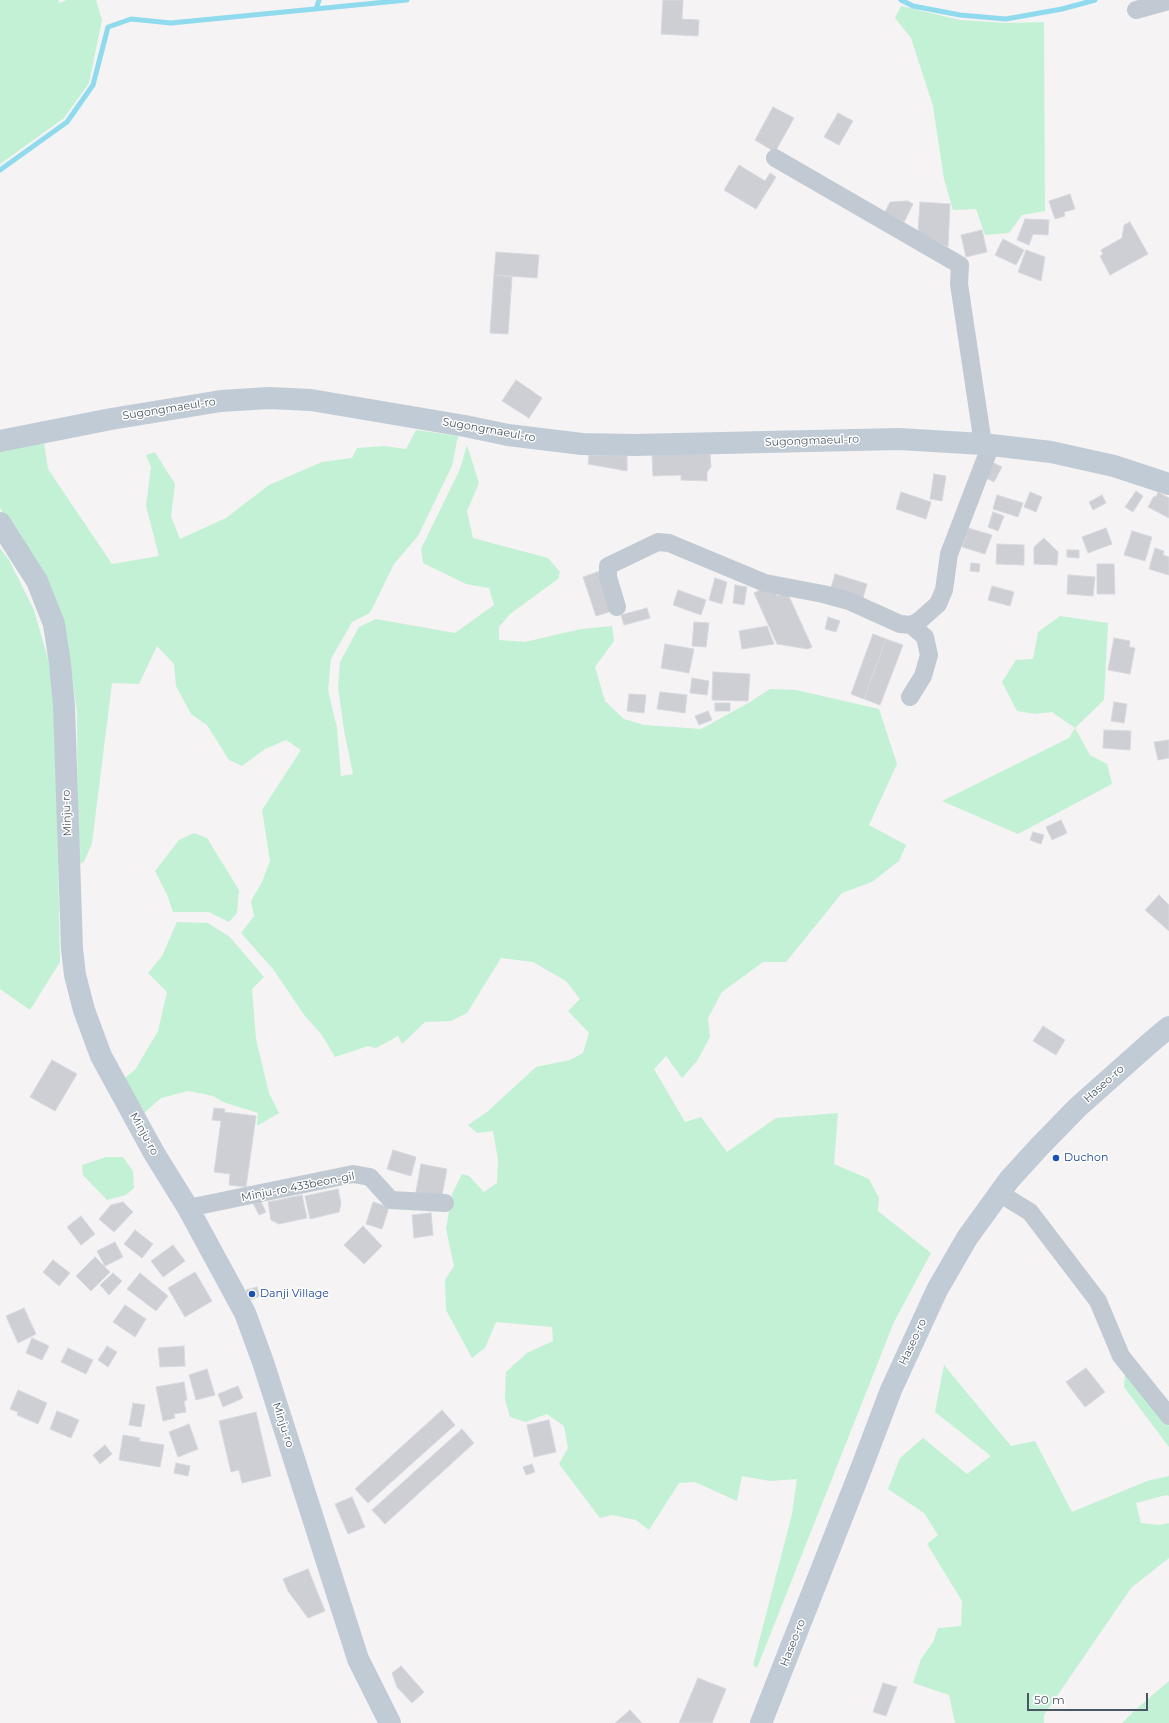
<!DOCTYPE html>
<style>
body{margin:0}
#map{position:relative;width:1169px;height:1723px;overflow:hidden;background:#f5f3f3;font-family:Montserrat,sans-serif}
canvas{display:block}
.scale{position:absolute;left:1027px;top:1693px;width:121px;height:18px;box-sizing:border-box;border:2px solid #4a5661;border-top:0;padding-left:5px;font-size:12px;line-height:14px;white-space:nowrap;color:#4a5661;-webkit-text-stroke:3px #fff;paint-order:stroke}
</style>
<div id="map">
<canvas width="1169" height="1723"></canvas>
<div class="scale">50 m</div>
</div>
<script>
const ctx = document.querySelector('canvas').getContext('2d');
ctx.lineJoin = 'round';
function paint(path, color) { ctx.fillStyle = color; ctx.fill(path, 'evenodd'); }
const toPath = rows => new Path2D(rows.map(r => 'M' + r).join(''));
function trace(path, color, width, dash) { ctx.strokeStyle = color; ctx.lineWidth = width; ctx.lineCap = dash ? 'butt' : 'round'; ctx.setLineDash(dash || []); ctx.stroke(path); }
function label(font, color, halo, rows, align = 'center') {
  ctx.font = font + ' Montserrat,sans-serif'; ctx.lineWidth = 3; ctx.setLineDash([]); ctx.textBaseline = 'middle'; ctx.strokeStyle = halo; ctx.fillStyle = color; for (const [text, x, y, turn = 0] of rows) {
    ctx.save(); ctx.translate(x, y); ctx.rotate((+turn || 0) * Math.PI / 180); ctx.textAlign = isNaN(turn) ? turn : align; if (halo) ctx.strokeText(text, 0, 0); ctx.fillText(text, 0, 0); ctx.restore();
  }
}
const green = toPath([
 [0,0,58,0,60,3,67,0,96,0,102,20,89,83,64,118,0,164],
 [901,6,960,20,1007,23,1044,22,1045,211,1022,215,1009,233,985,235,976,209,953,210,944,179,933,106,911,38,895,18],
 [416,430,458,436,452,466,418,536,394,564,370,613,352,622,331,659,328,690,337,728,341,776,353,774,344,730,338,687,340,662,359,627,376,619,455,633,494,605,489,588,466,584,423,563,421,549,460,469,467,445,479,483,467,511,473,538,548,558,560,572,558,579,510,614,499,627,499,640,525,642,581,629,612,626,614,641,595,667,605,701,624,719,644,725,701,729,750,702,770,689,796,690,879,709,897,764,869,825,906,845,899,861,872,882,842,893,786,962,763,962,722,992,708,1018,710,1037,697,1061,682,1078,666,1056,654,1069,685,1122,701,1117,727,1152,776,1118,838,1113,834,1164,869,1179,879,1198,878,1211,931,1253,894,1322,757,1668,753,1665,792,1514,797,1479,770,1481,742,1476,737,1501,695,1482,679,1483,649,1530,636,1520,612,1515,600,1518,559,1464,568,1448,564,1426,547,1414,526,1422,510,1417,505,1399,506,1372,527,1353,553,1341,552,1327,496,1322,485,1348,472,1358,446,1310,445,1280,454,1266,446,1229,452,1194,462,1174,469,1176,484,1192,497,1183,498,1160,493,1131,477,1133,468,1125,487,1112,536,1067,570,1060,583,1053,589,1033,568,1011,580,999,566,981,533,962,501,958,467,1013,451,1021,425,1022,402,1044,398,1036,376,1048,368,1046,335,1057,322,1035,305,1016,273,969,241,933,254,916,251,901,262,882,270,861,262,810,301,750,286,740,265,749,242,766,229,760,207,725,191,714,176,686,174,664,157,646,139,684,112,683,92,843,84,862,78,865,77,712,65,625,32,554,0,508,0,451,44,443,48,469,112,564,159,556,146,506,151,467,146,455,155,452,175,484,171,516,180,539,226,518,269,485,322,462,352,458,357,448,384,446,406,449],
 [0,548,9,560,34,610,50,666,55,707,60,962,30,1010,0,989],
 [1060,616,1108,623,1104,700,1075,728,1090,755,1107,764,1112,784,1018,834,942,801,1069,738,1075,728,1052,712,1035,714,1017,711,1002,682,1016,660,1033,659,1038,632],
 [194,833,207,838,239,890,237,913,229,922,209,912,173,912,168,897,155,871,179,840],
 [177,922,208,923,230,937,264,977,252,989,256,1039,269,1093,279,1113,257,1126,258,1113,223,1102,213,1096,188,1091,161,1098,144,1113,123,1079,135,1070,158,1031,167,992,148,973,162,956],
 [106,1157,123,1157,133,1171,134,1188,126,1195,107,1200,83,1175,82,1165],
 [944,1365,1011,1446,1035,1441,1072,1512,1147,1481,1169,1476,1169,1496,1166,1495,1136,1503,1141,1523,1159,1525,1169,1523,1169,1558,1131,1588,1044,1715,1044,1723,955,1723,949,1695,913,1683,921,1659,933,1642,938,1628,961,1626,962,1601,927,1544,938,1535,924,1513,888,1489,900,1458,923,1438,967,1474,991,1456,935,1412],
 [1125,1372,1169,1426,1169,1447,1124,1387],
 [1169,1681,1169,1723,1122,1723,1134,1711]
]);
const stream = toPath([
 [901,0,913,6,960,15,1006,19,1062,9,1095,0],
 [316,9,319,0],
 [0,170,67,122,93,85,108,27,131,19,171,23,407,0]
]);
const building = toPath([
 [663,0,683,0,682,19,699,20,698,36,661,34,663,0],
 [773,107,794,118,775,152,755,140,773,107],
 [838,113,853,121,839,145,824,137,838,113],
 [739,165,765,181,770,173,776,177,756,209,724,190,739,165],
 [1070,194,1075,209,1064,212,1065,216,1055,219,1049,201,1070,194],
 [908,201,913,204,904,222,885,212,890,202,908,201],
 [920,202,950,204,948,247,918,233,920,202],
 [1025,219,1049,220,1048,235,1033,234,1029,245,1017,240,1025,219],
 [1130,222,1148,254,1110,275,1100,256,1103,254,1101,250,1122,238,1124,225,1130,222],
 [982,230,987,252,966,257,961,235,982,230],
 [1003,239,1024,250,1016,265,995,255,1003,239],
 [1026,250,1045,257,1041,281,1018,272,1026,250],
 [496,252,539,255,537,278,494,275,496,252],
 [494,275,512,277,508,334,490,333,494,275],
 [516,380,542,398,529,418,502,401,516,380],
 [710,454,711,467,707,472,707,481,681,480,681,475,653,476,652,455,710,454],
 [589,455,627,456,627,471,588,464,589,455],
 [992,462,1002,467,994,482,984,477,992,462],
 [934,474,946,476,942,501,930,499,934,474],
 [1136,491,1143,496,1133,512,1125,507,1136,491],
 [901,492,931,502,926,519,896,509,901,492],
 [1030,492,1042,497,1036,512,1024,507,1030,492],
 [1158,492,1169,498,1169,518,1148,507,1154,496,1156,497,1158,492],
 [997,495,1023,503,1018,517,993,509,997,495],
 [1102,495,1106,503,1093,510,1089,502,1102,495],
 [993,512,1004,516,998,531,988,527,993,512],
 [968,528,992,535,985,554,962,547,968,528],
 [1106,528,1112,544,1088,553,1082,537,1106,528],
 [1132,531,1152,537,1145,561,1124,555,1132,531],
 [1044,538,1058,552,1057,565,1034,564,1034,547,1044,538],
 [997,544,1024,545,1024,565,996,564,997,544],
 [1155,548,1164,551,1163,555,1169,557,1169,575,1149,569,1155,548],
 [1067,550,1079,550,1079,558,1067,557,1067,550],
 [971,563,980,564,979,572,970,571,971,563],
 [1097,564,1114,564,1115,594,1097,594,1097,564],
 [600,571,612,611,596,616,583,577,600,571],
 [835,574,867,584,863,598,831,588,835,574],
 [1068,575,1095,577,1093,596,1067,594,1068,575],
 [715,578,727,582,722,604,709,600,715,578],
 [735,585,747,587,744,605,733,603,735,585],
 [992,586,1014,592,1010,606,988,600,992,586],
 [762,589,776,592,777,596,787,592,812,647,808,649,777,644,754,593,762,589],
 [678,590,706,600,701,615,673,605,678,590],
 [647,608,650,618,624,625,621,615,647,608],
 [828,617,840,621,836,632,825,629,828,617],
 [694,622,709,623,706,647,692,646,694,622],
 [767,626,774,644,742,649,739,631,767,626],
 [873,634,886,639,864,699,851,694,873,634],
 [1114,638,1130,641,1129,647,1135,648,1130,674,1108,670,1114,638],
 [886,639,903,645,880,705,864,699,886,639],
 [665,644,694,649,689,673,661,668,665,644],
 [713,672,750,674,748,701,712,700,713,672],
 [692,678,709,681,707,695,690,693,692,678],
 [660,692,687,695,685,713,657,709,660,692],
 [629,694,646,695,644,713,627,711,629,694],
 [1114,702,1127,704,1124,723,1111,721,1114,702],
 [715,703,730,703,730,711,715,711,715,703],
 [708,711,712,720,699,725,695,716,708,711],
 [1104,730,1131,731,1130,750,1103,748,1104,730],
 [1169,740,1169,758,1158,760,1154,742,1169,740],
 [1061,820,1067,833,1052,840,1046,827,1061,820],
 [1033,832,1044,835,1041,844,1030,840,1033,832],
 [1159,895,1169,905,1169,931,1145,910,1159,895],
 [1043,1026,1065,1040,1056,1055,1033,1041,1043,1026],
 [52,1060,77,1074,55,1111,30,1097,52,1060],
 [214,1108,225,1109,224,1112,256,1116,246,1187,229,1185,230,1174,214,1172,221,1121,212,1120,214,1108],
 [393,1150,416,1157,411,1176,387,1169,393,1150],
 [421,1164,447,1169,441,1201,415,1197,421,1164],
 [338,1189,341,1203,339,1212,310,1219,305,1196,338,1189],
 [302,1195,307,1218,279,1224,271,1220,268,1202,302,1195],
 [259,1198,266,1212,259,1215,252,1201,259,1198],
 [123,1202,133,1212,114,1232,99,1219,111,1205,123,1202],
 [373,1202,389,1207,382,1229,366,1224,373,1202],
 [431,1213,433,1235,414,1238,412,1215,431,1213],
 [81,1216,95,1234,81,1245,67,1227,81,1216],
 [363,1226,382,1246,364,1264,344,1245,363,1226],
 [135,1230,153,1244,142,1258,124,1244,135,1230],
 [115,1242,123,1257,105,1266,97,1251,115,1242],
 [173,1245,185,1261,163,1277,151,1261,173,1245],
 [95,1257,110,1272,91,1291,76,1276,95,1257],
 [53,1260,70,1273,59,1286,43,1272,53,1260],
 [195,1272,212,1301,185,1317,168,1288,195,1272],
 [113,1273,122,1281,109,1295,100,1285,113,1273],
 [140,1273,168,1296,156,1311,127,1289,140,1273],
 [257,1287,260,1296,250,1300,246,1290,257,1287],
 [125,1305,146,1319,135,1337,113,1322,125,1305],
 [24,1308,36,1334,18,1343,6,1316,24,1308],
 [32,1338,49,1346,42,1360,26,1353,32,1338],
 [107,1346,117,1352,108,1367,98,1360,107,1346],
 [184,1346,185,1366,160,1367,158,1348,184,1346],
 [68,1348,93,1360,86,1374,61,1362,68,1348],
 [1086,1368,1105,1392,1085,1407,1066,1382,1086,1368],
 [207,1369,215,1395,196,1400,189,1375,207,1369],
 [184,1382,187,1400,184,1401,186,1412,174,1414,175,1418,163,1421,156,1387,184,1382],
 [238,1386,243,1398,223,1407,218,1394,238,1386],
 [18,1390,47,1403,38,1424,17,1415,18,1412,10,1409,18,1390],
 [133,1403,145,1405,141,1427,129,1425,133,1403],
 [442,1410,455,1425,368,1503,355,1489,442,1410],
 [57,1411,79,1420,71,1438,50,1429,57,1411],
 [256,1412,271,1476,242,1483,239,1470,231,1472,219,1421,256,1412],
 [549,1420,556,1452,534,1457,527,1425,549,1420],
 [189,1424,198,1449,178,1457,169,1432,189,1424],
 [462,1429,474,1443,385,1524,372,1510,462,1429],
 [123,1435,140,1438,139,1441,164,1445,160,1467,119,1460,123,1435],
 [105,1445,112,1454,100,1464,93,1455,105,1445],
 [176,1463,190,1466,188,1476,174,1473,176,1463],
 [532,1464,535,1472,526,1475,523,1467,532,1464],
 [352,1497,365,1527,348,1534,335,1504,352,1497],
 [308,1569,325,1611,308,1618,288,1591,283,1579,308,1569],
 [401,1666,424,1692,412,1703,397,1687,392,1673,401,1666],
 [698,1678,726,1689,712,1723,679,1723,698,1678],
 [883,1683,897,1687,886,1716,873,1712,883,1683],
 [630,1710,642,1723,615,1723,630,1710]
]);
const street = toPath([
 [1136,10,1169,1],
 [617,607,608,577,608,566,658,542,669,543,765,583,823,594,849,601,900,624,911,625,919,621,938,604,944,590,949,554,987,455,983,444,959,284,960,265,775,158],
 [910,697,923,676,929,655,925,637,911,625],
 [999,1193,1030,1212,1098,1301,1121,1356,1169,1416],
 [188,1208,353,1174,370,1177,391,1200,445,1203]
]);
const secondary = toPath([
 [0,441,111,419,221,401,269,398,311,400,465,426,508,435,582,444,634,445,899,439,983,444,1051,452,1114,466,1169,484],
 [0,523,37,581,54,624,60,663,64,706,72,949,75,975,84,1010,101,1056,154,1153,188,1208,245,1313,263,1362,358,1659,390,1723],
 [761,1723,861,1469,891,1390,937,1290,967,1238,1009,1180,1039,1147,1078,1107,1150,1043,1169,1027]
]);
const markers = [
 [1056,1158,4,"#1a4fb4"],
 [252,1294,4,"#1a4fb4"]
];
const streetNames = [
 ["Sugongmaeul-ro",169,409,-9],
 ["Sugongmaeul-ro",489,430,10],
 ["Sugongmaeul-ro",812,441,-2],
 ["Minju-ro",67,813,-92],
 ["Haseo-ro",1104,1084,-42],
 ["Minju-ro",144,1134,61],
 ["Minju-ro 433beon-gil",298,1187,-11],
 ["Haseo-ro",913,1342,-65],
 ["Minju-ro",283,1425,72],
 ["Haseo-ro",793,1643,-68]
];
const transitNames = [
 ["Duchon",1064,1158],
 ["Danji Village",260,1294]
];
paint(green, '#c3f1d5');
trace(stream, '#90daee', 5);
paint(building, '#cdcfd5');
trace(building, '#d7d9de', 1);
trace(street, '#c1cad2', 18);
trace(secondary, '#c1cbd6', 22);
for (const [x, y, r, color] of markers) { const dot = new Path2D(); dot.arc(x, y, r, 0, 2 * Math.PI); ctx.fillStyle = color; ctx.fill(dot); trace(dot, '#fff', 1.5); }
label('11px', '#4a5661', '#fff', streetNames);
label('11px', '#164399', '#fff', transitNames, 'left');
</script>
